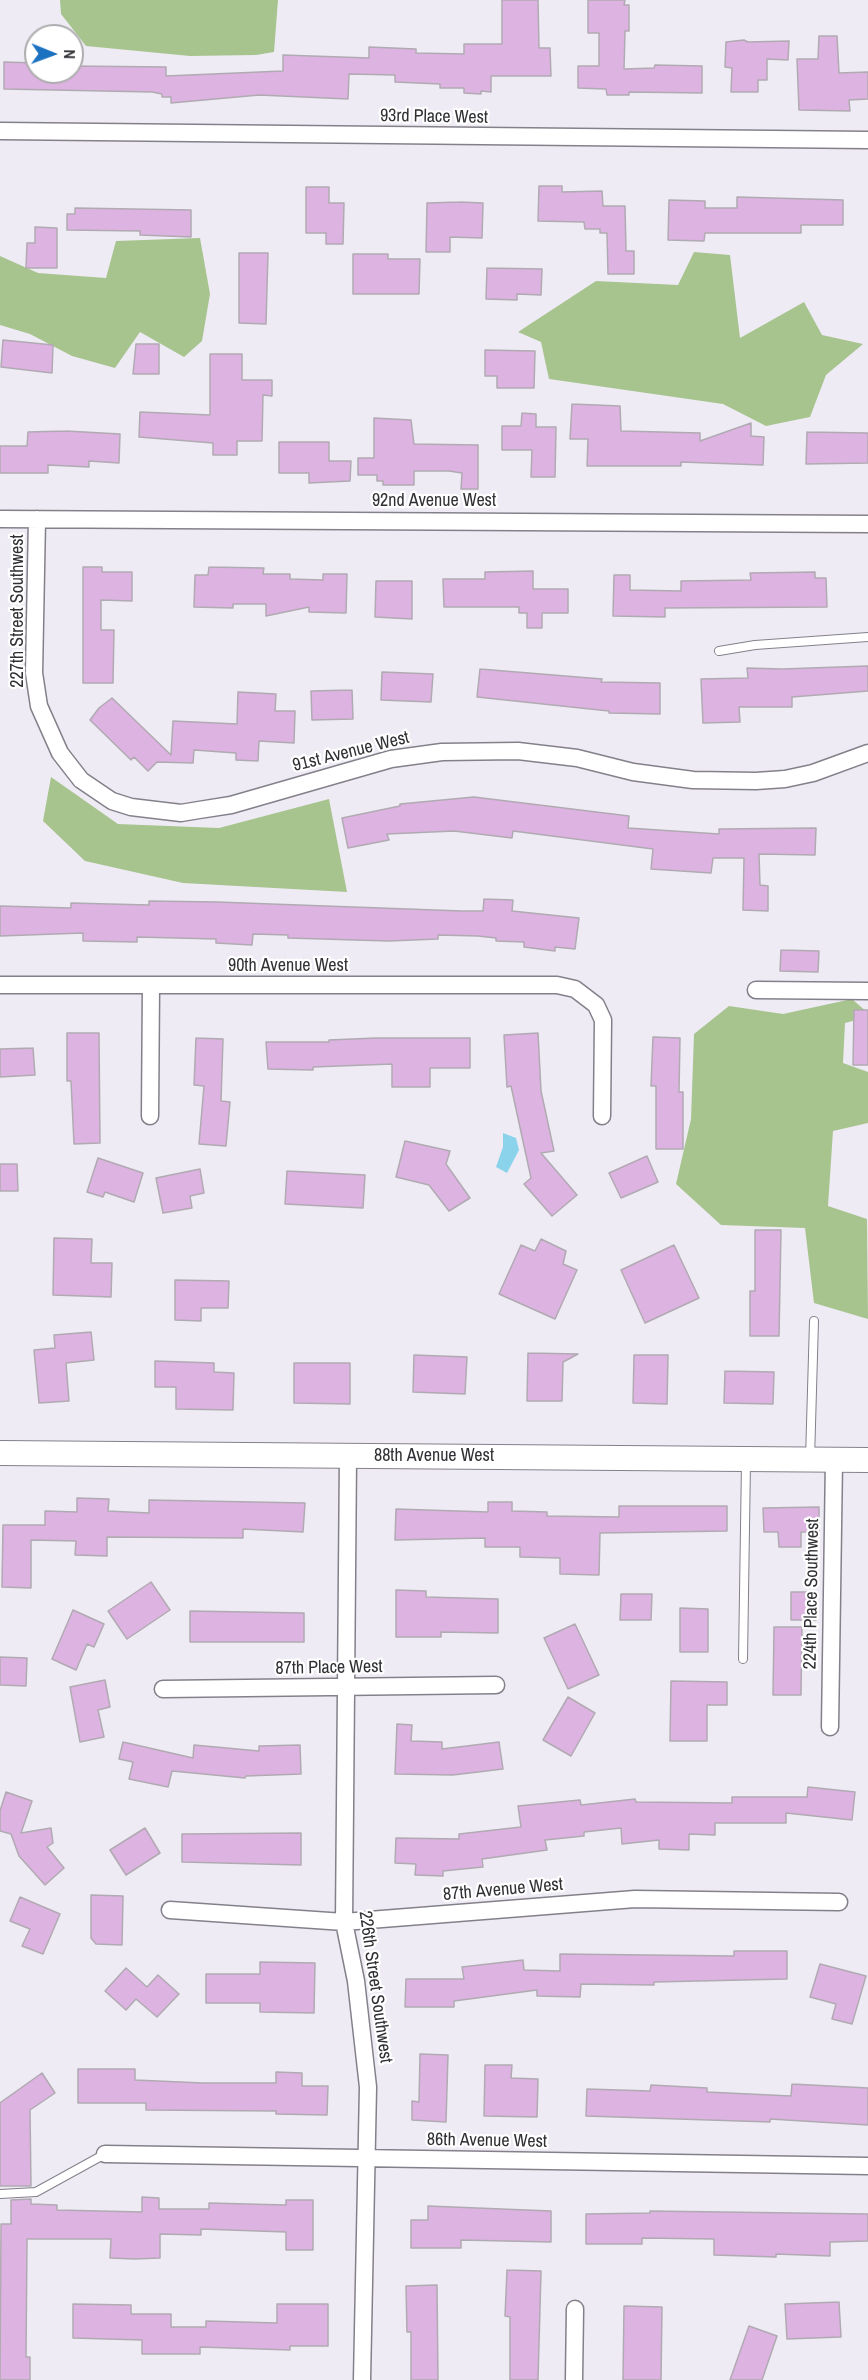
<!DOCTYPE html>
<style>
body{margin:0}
#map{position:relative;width:868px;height:2380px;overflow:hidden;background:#eeebf5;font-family:"Archivo Narrow",sans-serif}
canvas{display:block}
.north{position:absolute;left:24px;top:24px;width:60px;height:60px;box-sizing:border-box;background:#fff;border:2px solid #adacae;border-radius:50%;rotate:91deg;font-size:16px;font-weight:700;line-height:24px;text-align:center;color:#313034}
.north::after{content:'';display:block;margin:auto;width:21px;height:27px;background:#1c72c0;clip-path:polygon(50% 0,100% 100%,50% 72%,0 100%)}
</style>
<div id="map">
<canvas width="868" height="2380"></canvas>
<div class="north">N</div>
</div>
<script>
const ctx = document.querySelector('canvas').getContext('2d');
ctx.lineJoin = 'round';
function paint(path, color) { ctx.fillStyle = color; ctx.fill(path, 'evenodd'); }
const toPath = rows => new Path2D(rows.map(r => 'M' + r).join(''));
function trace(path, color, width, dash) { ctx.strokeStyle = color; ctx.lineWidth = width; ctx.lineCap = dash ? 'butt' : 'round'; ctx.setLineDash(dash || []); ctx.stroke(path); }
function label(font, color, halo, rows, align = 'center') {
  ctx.font = font + ' "Archivo Narrow",sans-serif'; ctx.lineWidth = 4.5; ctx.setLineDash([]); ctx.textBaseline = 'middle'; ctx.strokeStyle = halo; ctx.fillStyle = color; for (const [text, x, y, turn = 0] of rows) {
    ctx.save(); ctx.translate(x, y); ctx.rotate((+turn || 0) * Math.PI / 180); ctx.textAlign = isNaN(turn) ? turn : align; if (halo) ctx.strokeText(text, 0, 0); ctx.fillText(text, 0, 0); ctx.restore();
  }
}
const forest = toPath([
 [60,0,278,0,274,52,256,55,190,56,86,46,61,14],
 [200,238,210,294,202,341,184,357,140,332,115,368,72,356,30,334,0,325,0,256,38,273,106,278,116,241],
 [694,252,730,255,740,338,804,302,822,335,863,344,826,375,810,417,766,426,723,404,549,379,541,342,518,332,596,281,678,285],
 [51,777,118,824,219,828,329,799,347,892,183,883,85,861,43,821],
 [852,999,868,1013,868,1017,845,1023,843,1063,868,1072,868,1123,833,1131,828,1206,867,1219,868,1319,814,1303,805,1228,721,1225,676,1184,691,1119,694,1034,729,1006,783,1014]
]);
const water = toPath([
 [503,1133,516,1138,519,1150,507,1173,496,1167,503,1147]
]);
const building = toPath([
 [502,0,538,0,539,48,550,48,551,76,491,76,491,92,481,91,481,94,464,93,464,88,440,88,440,84,395,82,395,75,349,74,348,99,259,95,171,103,171,97,162,97,162,94,152,92,4,89,4,62,36,63,36,72,72,72,72,66,166,67,166,76,283,71,283,55,369,58,369,47,416,49,416,53,464,54,464,44,502,44,502,0],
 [588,0,625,0,624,5,629,5,629,31,625,31,624,69,654,68,655,65,702,66,702,93,629,92,629,95,607,95,606,89,578,88,578,66,599,66,599,33,588,33,588,0],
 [819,36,837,36,839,73,868,72,868,99,849,100,850,111,799,110,797,59,818,59,819,36],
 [744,40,748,42,789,41,788,60,767,59,767,80,758,80,758,92,731,92,732,68,725,67,726,42,744,40],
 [539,186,562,186,562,192,602,191,603,206,625,206,626,251,634,251,634,274,608,274,607,233,600,233,600,229,585,229,584,222,538,221,539,186],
 [306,187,329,187,329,203,344,203,343,244,326,244,326,233,306,233,306,187],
 [737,197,843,200,843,225,801,225,801,233,705,233,704,241,668,240,669,200,705,201,705,208,737,208,737,197],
 [460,202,483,203,482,238,450,237,450,252,426,252,427,203,460,202],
 [75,208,191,210,191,237,140,235,140,231,67,230,67,214,75,214,75,208],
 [35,227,57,228,57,268,26,268,27,243,35,243,35,227],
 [239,253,268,253,266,324,239,323,239,253],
 [353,254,388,254,388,259,420,259,419,294,353,294,353,254],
 [487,268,542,269,541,295,517,294,517,300,486,299,487,268],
 [3,340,53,345,52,373,1,367,3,340],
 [136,344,159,344,159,374,133,374,136,344],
 [485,350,535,351,534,388,497,388,497,376,485,376,485,350],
 [210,354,242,354,242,380,272,380,272,396,263,395,262,441,237,441,237,455,213,455,213,443,139,437,140,412,210,415,210,354],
 [572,404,620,406,621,431,700,433,700,441,751,423,751,436,764,437,763,465,681,462,681,466,587,466,588,439,570,439,572,404],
 [522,413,536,414,536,427,556,427,555,477,531,477,532,450,502,450,502,426,521,426,522,413],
 [374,418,411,420,414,444,478,445,478,489,461,489,462,473,449,471,414,471,414,485,383,485,383,481,377,481,377,475,358,475,358,458,374,458,374,418],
 [66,431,120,434,119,463,89,461,89,467,48,465,48,473,0,473,0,446,27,446,28,432,66,431],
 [807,432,868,433,868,463,806,464,807,432],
 [279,442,329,442,329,461,351,461,350,481,309,483,309,473,279,473,279,442],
 [83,567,102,567,102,572,132,572,132,601,101,600,101,630,114,630,113,683,83,683,83,567],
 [209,567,264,568,263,574,290,574,290,579,323,580,323,574,347,574,346,613,309,612,309,607,266,616,266,604,233,604,233,608,194,607,195,575,208,575,209,567],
 [533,571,533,589,568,589,568,613,542,613,542,628,527,628,527,613,519,613,519,607,444,607,443,579,485,579,485,572,533,571],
 [815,572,815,578,826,578,827,607,665,608,665,617,613,616,614,575,630,575,630,590,681,591,681,581,751,580,750,573,815,572],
 [376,581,412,581,412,619,375,617,376,581],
 [868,666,868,691,792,697,792,707,739,707,740,722,703,723,701,679,748,678,747,668,782,669,868,666],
 [480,669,602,679,601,682,660,683,660,714,609,713,609,711,477,697,480,669],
 [382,672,433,674,431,702,381,700,382,672],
 [352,690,353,719,312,720,311,691,352,690],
 [238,692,276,694,275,711,295,711,294,743,259,741,258,761,236,760,236,753,194,750,193,763,157,762,148,771,134,757,131,760,90,720,99,708,112,698,171,755,173,721,237,724,238,692],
 [474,797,629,816,628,828,719,834,719,829,816,828,815,855,759,854,760,885,768,886,768,911,743,910,744,858,713,858,711,873,651,869,653,849,513,831,512,838,454,831,387,834,389,840,348,848,342,818,400,806,400,804,474,797],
 [484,899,513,900,512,911,579,918,575,949,555,947,555,951,524,947,524,942,496,941,496,938,478,936,438,935,438,939,389,941,288,938,288,935,253,934,252,945,216,943,216,939,137,937,137,942,83,941,83,933,0,936,0,906,71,908,71,903,149,905,149,901,217,902,462,911,483,911,484,899],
 [781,950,819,951,818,972,780,971,781,950],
 [854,1010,868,1010,868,1065,853,1065,854,1010],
 [67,1033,99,1033,100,1143,74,1144,71,1081,67,1081,67,1033],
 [538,1033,541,1091,554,1151,541,1153,577,1195,552,1216,524,1184,531,1178,511,1086,507,1087,504,1035,538,1033],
 [653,1037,680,1038,679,1092,683,1092,683,1149,656,1149,656,1086,651,1086,653,1037],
 [196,1038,223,1039,221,1101,230,1102,226,1146,199,1144,204,1086,194,1085,196,1038],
 [376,1038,470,1038,470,1068,430,1068,430,1087,392,1087,392,1064,313,1067,313,1070,268,1069,266,1042,329,1042,329,1040,376,1038],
 [33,1048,35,1075,0,1077,0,1049,33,1048],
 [405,1141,450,1151,446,1164,470,1198,449,1211,429,1185,396,1177,405,1141],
 [647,1156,658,1182,621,1198,609,1173,647,1156],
 [98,1158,143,1173,134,1202,105,1192,103,1197,87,1192,98,1158],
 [0,1164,17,1164,18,1191,0,1191,0,1164],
 [200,1169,204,1193,190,1196,192,1208,163,1213,156,1178,200,1169],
 [287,1171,365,1175,363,1208,285,1204,287,1171],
 [755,1230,781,1230,779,1336,750,1336,750,1291,755,1291,755,1230],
 [54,1238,92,1239,91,1263,112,1263,111,1297,53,1295,54,1238],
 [541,1239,566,1251,563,1264,577,1270,555,1319,499,1294,521,1245,535,1251,541,1239],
 [674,1245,699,1298,645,1323,621,1270,674,1245],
 [175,1280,229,1281,228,1308,201,1308,201,1321,175,1320,175,1280],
 [91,1332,94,1360,66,1363,69,1401,39,1403,34,1350,55,1348,54,1335,91,1332],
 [528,1353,578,1354,563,1362,562,1401,527,1401,528,1353],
 [414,1355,467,1357,465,1394,413,1392,414,1355],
 [634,1355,668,1355,667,1404,633,1403,634,1355],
 [155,1361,214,1363,214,1372,234,1373,233,1410,176,1409,176,1387,155,1387,155,1361],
 [294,1363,350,1363,350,1404,294,1403,294,1363],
 [725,1371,774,1372,773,1404,724,1403,725,1371],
 [77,1498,109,1499,108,1511,149,1513,149,1500,305,1503,303,1532,243,1529,243,1538,107,1537,107,1556,75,1555,76,1541,31,1540,31,1588,2,1587,3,1525,45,1525,45,1511,77,1512,77,1498],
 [488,1502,512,1502,512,1511,547,1512,547,1516,619,1517,619,1506,727,1506,727,1531,600,1533,599,1575,560,1574,560,1558,520,1557,520,1547,485,1547,485,1538,395,1540,396,1509,488,1512,488,1502],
 [819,1507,819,1532,801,1532,801,1547,779,1547,778,1532,764,1532,763,1508,819,1507],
 [151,1582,170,1610,127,1639,108,1611,151,1582],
 [396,1590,426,1591,426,1597,498,1599,498,1633,441,1632,441,1637,396,1637,396,1590],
 [791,1592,816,1592,816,1620,791,1620,791,1592],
 [621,1594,652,1594,651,1620,620,1620,621,1594],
 [680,1608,708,1609,708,1652,680,1652,680,1608],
 [73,1610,104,1624,94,1647,87,1644,76,1670,52,1659,73,1610],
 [190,1611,304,1613,304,1642,190,1642,190,1611],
 [575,1624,599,1675,568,1689,544,1638,575,1624],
 [774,1627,802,1627,801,1695,773,1695,774,1627],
 [0,1657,27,1658,26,1686,0,1685,0,1657],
 [105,1680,110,1707,98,1710,104,1737,80,1742,70,1687,105,1680],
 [671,1681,727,1682,727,1705,707,1705,707,1741,670,1741,671,1681],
 [568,1697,595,1713,571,1756,543,1740,568,1697],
 [397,1724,412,1725,411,1741,442,1742,442,1749,499,1742,503,1769,453,1775,395,1774,397,1724],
 [123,1742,193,1758,194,1745,259,1751,259,1746,300,1745,301,1774,246,1776,245,1778,172,1771,168,1787,129,1779,133,1762,119,1759,123,1742],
 [808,1787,855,1792,852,1820,786,1813,786,1823,715,1823,715,1835,689,1834,689,1850,659,1849,659,1840,622,1844,621,1828,584,1832,584,1836,545,1840,547,1850,482,1859,483,1867,443,1871,443,1876,415,1875,416,1864,395,1863,396,1838,459,1839,459,1834,521,1827,518,1806,580,1800,581,1805,635,1799,636,1802,732,1803,732,1797,807,1797,808,1787],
 [6,1792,32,1801,21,1833,51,1828,53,1843,47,1847,64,1868,45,1885,19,1856,11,1834,0,1831,0,1811,6,1792],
 [145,1828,160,1853,126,1875,110,1850,145,1828],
 [301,1833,301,1865,182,1862,182,1834,301,1833],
 [91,1895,123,1896,122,1945,96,1944,91,1938,91,1895],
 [20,1897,60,1914,43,1954,22,1946,30,1929,10,1921,20,1897],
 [734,1951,787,1951,787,1979,654,1982,654,1985,581,1984,580,1997,537,1996,537,1990,454,2001,454,2007,405,2007,406,1979,464,1979,462,1967,523,1960,524,1970,560,1971,560,1954,734,1956,734,1951],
 [260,1962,315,1963,314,2013,260,2012,260,2003,206,2003,206,1974,260,1974,260,1962],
 [820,1964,866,1976,852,2024,832,2019,836,2004,810,1997,820,1964],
 [126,1968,147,1987,158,1975,179,1994,157,2017,136,1999,126,2010,105,1991,126,1968],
 [420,2054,448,2055,446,2122,412,2120,412,2101,419,2102,420,2054],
 [485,2065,512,2065,511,2078,538,2079,537,2117,484,2116,485,2065],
 [78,2069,135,2069,135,2080,203,2083,276,2083,276,2072,302,2073,302,2086,328,2086,327,2115,276,2114,276,2111,146,2110,146,2103,78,2103,78,2069],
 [42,2073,55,2093,30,2110,31,2186,0,2186,0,2103,42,2073],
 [792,2084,868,2088,868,2125,770,2119,770,2122,586,2116,587,2089,650,2091,651,2085,707,2088,707,2092,791,2096,792,2084],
 [142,2197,159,2198,159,2209,209,2209,209,2203,286,2205,286,2200,313,2200,313,2250,286,2250,286,2232,201,2229,201,2235,160,2234,160,2258,134,2259,110,2258,111,2239,27,2239,26,2357,30,2357,30,2380,0,2380,1,2224,11,2224,11,2200,31,2199,31,2204,57,2205,57,2210,142,2212,142,2197],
 [428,2206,551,2211,551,2242,461,2240,461,2248,411,2248,411,2220,428,2220,428,2206],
 [650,2211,868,2214,868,2241,830,2242,830,2256,776,2254,776,2257,714,2255,714,2239,642,2238,642,2244,586,2244,586,2214,650,2213,650,2211],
 [507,2270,541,2271,538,2380,510,2380,510,2317,505,2316,507,2270],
 [437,2285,438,2380,411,2380,411,2332,407,2332,406,2286,437,2285],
 [839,2302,841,2337,787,2339,785,2304,839,2302],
 [73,2304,131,2305,131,2314,171,2314,171,2327,206,2327,206,2321,277,2323,277,2304,328,2304,328,2346,290,2346,290,2350,200,2347,200,2354,142,2354,142,2340,73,2338,73,2304],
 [624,2306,662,2307,661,2380,623,2380,624,2306],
 [749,2326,777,2336,762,2380,730,2380,749,2326]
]);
const lane = toPath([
 [719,651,755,645,868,637],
 [810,1459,814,1321],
 [743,1659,746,1462],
 [0,2194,36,2192,105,2154]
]);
const street = toPath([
 [0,131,868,140],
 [0,519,868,524],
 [37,519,34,673,39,706,60,753,81,780,112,801,131,807,181,813,199,810,231,805,391,759,442,752,518,751,577,758,633,772,693,780,756,781,785,779,813,773,868,753],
 [0,985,557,985,575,989,596,1005,603,1020,602,1116],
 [756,990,868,991],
 [150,1116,151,986],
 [348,1456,344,1922,356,1981,368,2087,362,2380],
 [163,1689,496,1685],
 [830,1727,834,1460],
 [170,1910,344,1922,635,1899,839,1902],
 [105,2154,868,2166],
 [574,2380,575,2309]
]);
const secondary = toPath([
 [0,1453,868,1460]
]);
const streetNames = [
 ["93rd Place West",434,117,1],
 ["92nd Avenue West",434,501],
 ["227th Street Southwest",18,611,-90],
 ["91st Avenue West",351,752,-14],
 ["90th Avenue West",288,966],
 ["88th Avenue West",434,1456],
 ["224th Place Southwest",812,1594,-89],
 ["87th Place West",329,1668,-1],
 ["87th Avenue West",503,1890,-5],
 ["226th Street Southwest",375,1987,82],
 ["86th Avenue West",487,2141,1]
];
paint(forest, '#a8c48e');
paint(water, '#8bd3ea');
paint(building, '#ddb3e1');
trace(building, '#b1aab2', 1.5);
trace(lane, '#84808a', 10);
trace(street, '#84808a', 19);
trace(secondary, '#84808a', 26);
trace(lane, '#fff', 8);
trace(street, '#fff', 16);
trace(secondary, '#fff', 24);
label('18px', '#313034', '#fff', streetNames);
</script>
